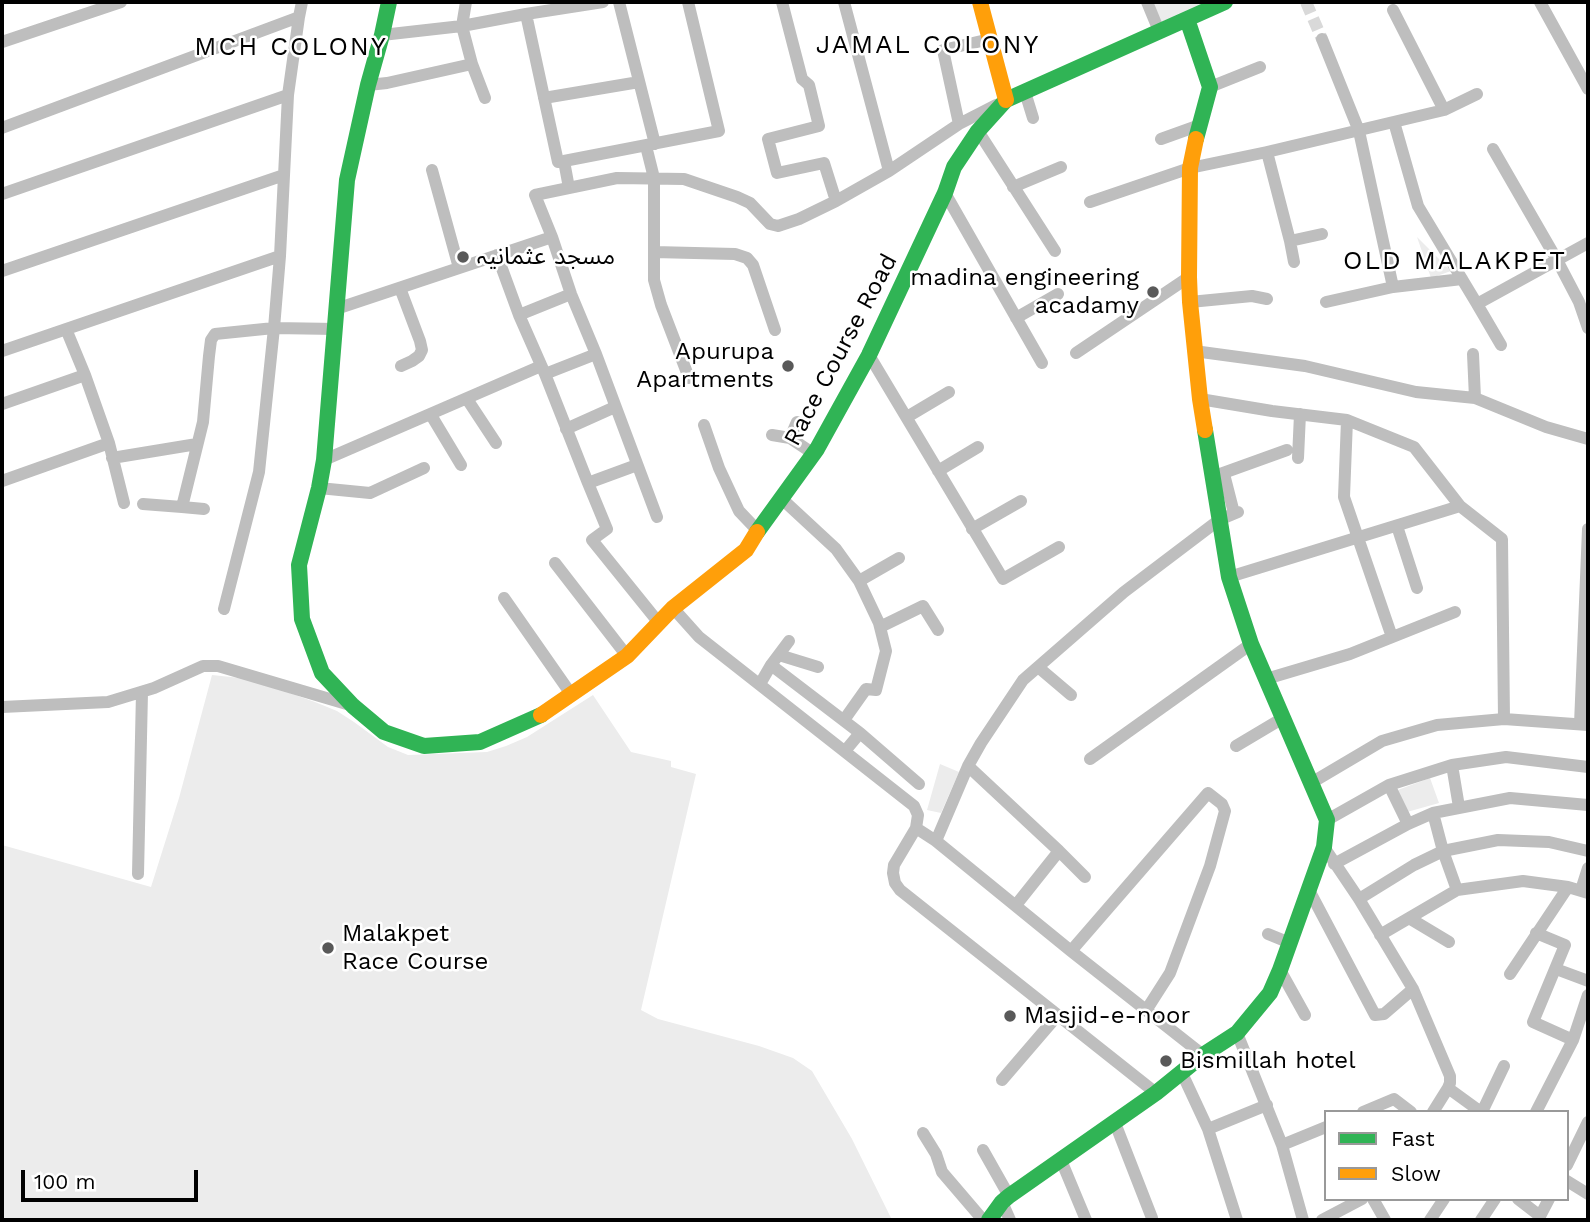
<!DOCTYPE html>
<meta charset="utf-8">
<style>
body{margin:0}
#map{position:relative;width:1590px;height:1222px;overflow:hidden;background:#fff;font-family:"Work Sans",sans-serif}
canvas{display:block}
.frame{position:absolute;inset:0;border:4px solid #000;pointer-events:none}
.legend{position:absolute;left:1324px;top:1110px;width:245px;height:91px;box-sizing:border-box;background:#fff;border:2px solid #999;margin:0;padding:9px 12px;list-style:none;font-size:21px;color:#000}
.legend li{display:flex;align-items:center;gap:14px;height:35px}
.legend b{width:35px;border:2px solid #999}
.scale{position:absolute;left:21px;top:1170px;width:177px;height:32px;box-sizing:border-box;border:4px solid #000;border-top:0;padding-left:9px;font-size:21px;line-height:24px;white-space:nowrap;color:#000;-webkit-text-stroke:5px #fff;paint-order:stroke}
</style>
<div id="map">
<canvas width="1590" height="1222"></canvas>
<div class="frame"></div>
<ul class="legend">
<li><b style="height:9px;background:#30b455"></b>Fast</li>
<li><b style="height:9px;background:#ff9f0a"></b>Slow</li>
</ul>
<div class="scale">100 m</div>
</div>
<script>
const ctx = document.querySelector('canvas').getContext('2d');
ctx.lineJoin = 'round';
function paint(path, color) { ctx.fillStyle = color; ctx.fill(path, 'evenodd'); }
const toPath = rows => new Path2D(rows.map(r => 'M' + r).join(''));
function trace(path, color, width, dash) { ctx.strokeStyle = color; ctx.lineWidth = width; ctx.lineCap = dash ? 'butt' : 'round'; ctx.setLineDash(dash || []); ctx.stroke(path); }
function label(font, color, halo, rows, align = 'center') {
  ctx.font = font + ' "Work Sans","Noto Sans Arabic",sans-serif'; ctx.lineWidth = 5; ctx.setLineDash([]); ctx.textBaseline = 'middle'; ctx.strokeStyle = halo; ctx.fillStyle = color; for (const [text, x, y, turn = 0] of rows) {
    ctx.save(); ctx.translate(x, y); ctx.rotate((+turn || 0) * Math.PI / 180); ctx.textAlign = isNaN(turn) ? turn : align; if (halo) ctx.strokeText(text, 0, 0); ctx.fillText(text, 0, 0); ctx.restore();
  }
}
const green = toPath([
 [1151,2,1210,2,1159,23],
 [1417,237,1451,271,1431,278],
 [212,675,250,679,315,702,337,711,354,722,388,747,408,755,487,752,506,746,527,737,593,695,631,752,671,761,671,767,696,774,641,1010,658,1019,759,1046,793,1058,812,1071,852,1139,892,1220,2,1220,2,845,151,887,179,798],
 [940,764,959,772,941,813,927,810],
 [1430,778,1439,803,1407,812,1395,791]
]);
const streetTunnel = toPath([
 [1306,2,1322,39]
]);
const street = toPath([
 [302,2,299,17,288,95,280,256,274,328,336,329],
 [466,2,462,26,472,64],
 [619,2,655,144],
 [782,2,802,79,809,85,819,126,768,139,777,173,824,163,836,201],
 [844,2,889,171],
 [1147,2,1159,31],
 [1540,2,1588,89],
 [1393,10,1444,110],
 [526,14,558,162,564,161,719,131,688,2],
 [382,35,462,26,526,14,603,2],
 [1322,39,1359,131,1393,287],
 [2,42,121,2],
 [368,85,387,83,472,64,485,98],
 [1210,87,1260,67],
 [1025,92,1033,118],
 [544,98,639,82],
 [1394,122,1418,206,1477,304,1588,243],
 [959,124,943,50,990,39],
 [2,128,299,17],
 [978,131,1055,251],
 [1161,139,1200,125],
 [646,146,654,178,654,280,661,305,689,378],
 [1493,149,1557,260,1579,302,1588,328],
 [1267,152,1290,241],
 [564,161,569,188],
 [432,170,459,268],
 [1013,187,1061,167],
 [945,193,1042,363],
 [2,194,288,95],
 [1090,202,1190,168,1267,152,1444,110,1477,94],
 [654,252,735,254,747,258,753,265,775,330],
 [497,255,519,315,545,374,588,483],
 [1294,262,1290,241,1322,234],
 [2,271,284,175],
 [400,288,420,341,422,350,419,356,412,361,401,366],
 [1190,302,1252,296,1267,299],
 [1326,302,1393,287,1462,279],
 [1477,304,1501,345],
 [336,309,552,237],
 [519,315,571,294],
 [1016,318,1058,294],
 [66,329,85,375,109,443,124,503],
 [2,351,280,256],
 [1194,351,1305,366,1416,392,1475,398,1546,427,1588,439],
 [1076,353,1189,277],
 [1473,354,1475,398],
 [869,355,1003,579,1059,547],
 [545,374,596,354],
 [467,399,496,443],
 [1200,399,1272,411,1347,420,1414,447,1460,506,1502,539,1504,719],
 [2,404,85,375],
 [431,415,461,465],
 [907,417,949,392],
 [1347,420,1344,497,1392,637],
 [704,425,719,468,739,511,758,531],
 [566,429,615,407],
 [772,435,790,438,814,454],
 [790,438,797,422],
 [112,458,197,444],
 [1298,458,1300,414],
 [324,460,541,366],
 [637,465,588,483,607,529,592,540,659,623],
 [938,471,978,447],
 [1224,474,1234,513],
 [1212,477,1287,450],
 [2,481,109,443],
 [319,488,370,493,424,468],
 [782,499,836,549,859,581,879,623,886,651,876,690,866,689,844,720],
 [143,504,182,507,203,422,209,356,211,340,215,334,274,328,259,472,224,609],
 [182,507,204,509],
 [657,517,596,354,571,294,552,237,535,195,617,178,684,179,737,197,750,203,770,224,778,226,799,219,836,201,889,171,959,124,996,105],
 [1397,526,1417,588],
 [972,529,1021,501],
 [555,563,627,656],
 [1229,577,1460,506],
 [859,581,899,558],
 [504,598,571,694],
 [673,608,699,637,914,806,918,815,916,828],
 [880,627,923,606,938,630],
 [779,655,818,667],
 [771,665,860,733],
 [1038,667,1071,695],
 [1266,679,1350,654,1455,612],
 [760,684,771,665,789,641],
 [2,707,108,702,154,688,203,666,218,666,350,705],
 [1580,724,1588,529],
 [1236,746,1283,718],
 [845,751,860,733,919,784],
 [1090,759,1251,644],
 [1452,765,1459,807],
 [968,766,1059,851,1085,877],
 [1311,783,1382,741,1437,725,1504,719,1588,725],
 [1389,785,1408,824],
 [1433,813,1443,851,1457,890],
 [1327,820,1389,785,1452,765,1506,757,1588,767],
 [936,841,916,828,894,865,893,873,895,883,900,890,1156,1093],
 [1324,847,1359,899,1413,989,1450,1076,1450,1083,1448,1088],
 [1334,864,1408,824,1433,813,1510,798,1588,805],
 [138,874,142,692],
 [1309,890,1375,1015,1384,1014,1413,989],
 [1581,890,1588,868],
 [1359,899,1414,865,1443,851,1498,840,1549,842,1588,851],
 [1016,905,1059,851],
 [1409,918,1449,942],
 [1536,933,1565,945,1533,1022,1573,1040],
 [1268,934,1290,943],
 [1380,935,1457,890,1523,881,1568,887,1588,893],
 [1071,951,1208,793,1222,804,1225,811,1210,866,1170,973,1147,1009],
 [1556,969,1588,981],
 [1280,970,1305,1015],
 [1510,974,1568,887],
 [1237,1033,1282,1145,1303,1220],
 [1203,1055,1071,951,936,841,968,766,981,743,1023,680,1124,592,1219,520,1238,512],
 [1181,1071,1208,1129,1237,1220],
 [1002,1080,1057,1016],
 [1363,1112,1394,1099,1411,1112],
 [1433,1112,1448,1088,1481,1112],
 [1482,1112,1504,1066],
 [1536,1112,1573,1040,1588,995],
 [1115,1123,1152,1218],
 [1208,1129,1267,1105],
 [923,1133,936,1154,942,1172,983,1220],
 [1282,1145,1326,1127],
 [983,1150,1009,1196],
 [1061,1160,1086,1220],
 [1567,1165,1588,1122],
 [1567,1181,1588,1194],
 [1373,1199,1385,1220],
 [1518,1199,1540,1216],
 [1002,1202,1010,1220],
 [1322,1220,1362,1199],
 [1430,1220,1444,1199],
 [1481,1220,1495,1199],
 [1538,1220,1549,1199]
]);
const fast = toPath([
 [389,2,382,35,368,85,347,180,324,460,319,488,299,565,302,619,322,673,353,706,384,732,424,746,480,742,541,715],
 [1187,19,1210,87,1196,139],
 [757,532,817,449,869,355,945,193,954,167,978,131,1006,100,1225,2],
 [989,1220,1002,1202,1009,1196,1156,1093,1203,1055,1237,1033,1270,993,1280,970,1324,847,1327,820,1251,644,1229,577,1205,430]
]);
const slow = toPath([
 [980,2,1006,100],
 [1196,139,1190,168,1189,277,1190,302,1200,399,1205,430],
 [541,715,627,656,673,608,746,550,757,532]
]);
const markers = [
 [463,257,7,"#595959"],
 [1153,292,7,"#595959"],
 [788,366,7,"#595959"],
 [328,948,7,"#595959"],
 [1010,1016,7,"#595959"],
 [1166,1061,7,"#595959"]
];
const poiNames = [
 ["مسجد عثمانیہ",477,257],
 ["madina engineering",1139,278,"right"],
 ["acadamy",1139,306,"right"],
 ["Apurupa",774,352,"right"],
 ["Apartments",774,380,"right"],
 ["Malakpet",342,934],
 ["Race Course",342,962],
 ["Masjid-e-noor",1024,1016],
 ["Bismillah hotel",1180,1061]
];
const streetNames = [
 ["Race Course Road",841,350,-62]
];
const neighbourhoodNames = [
 ["JAMAL COLONY",928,45],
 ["MCH COLONY",291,47],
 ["OLD MALAKPET",1455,261]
];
paint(green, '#ececec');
trace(streetTunnel, '#d9d9d9', 12, [12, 6]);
trace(street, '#bebebe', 12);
trace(fast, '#30b455', 16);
trace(slow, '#ff9f0a', 16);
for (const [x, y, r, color] of markers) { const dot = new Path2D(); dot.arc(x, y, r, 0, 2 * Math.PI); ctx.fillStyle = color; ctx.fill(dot); trace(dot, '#fff', 2.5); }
label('24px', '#000', '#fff', poiNames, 'left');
label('24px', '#000', '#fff', streetNames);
ctx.letterSpacing = '2px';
label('26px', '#000', '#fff', neighbourhoodNames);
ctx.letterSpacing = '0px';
</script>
